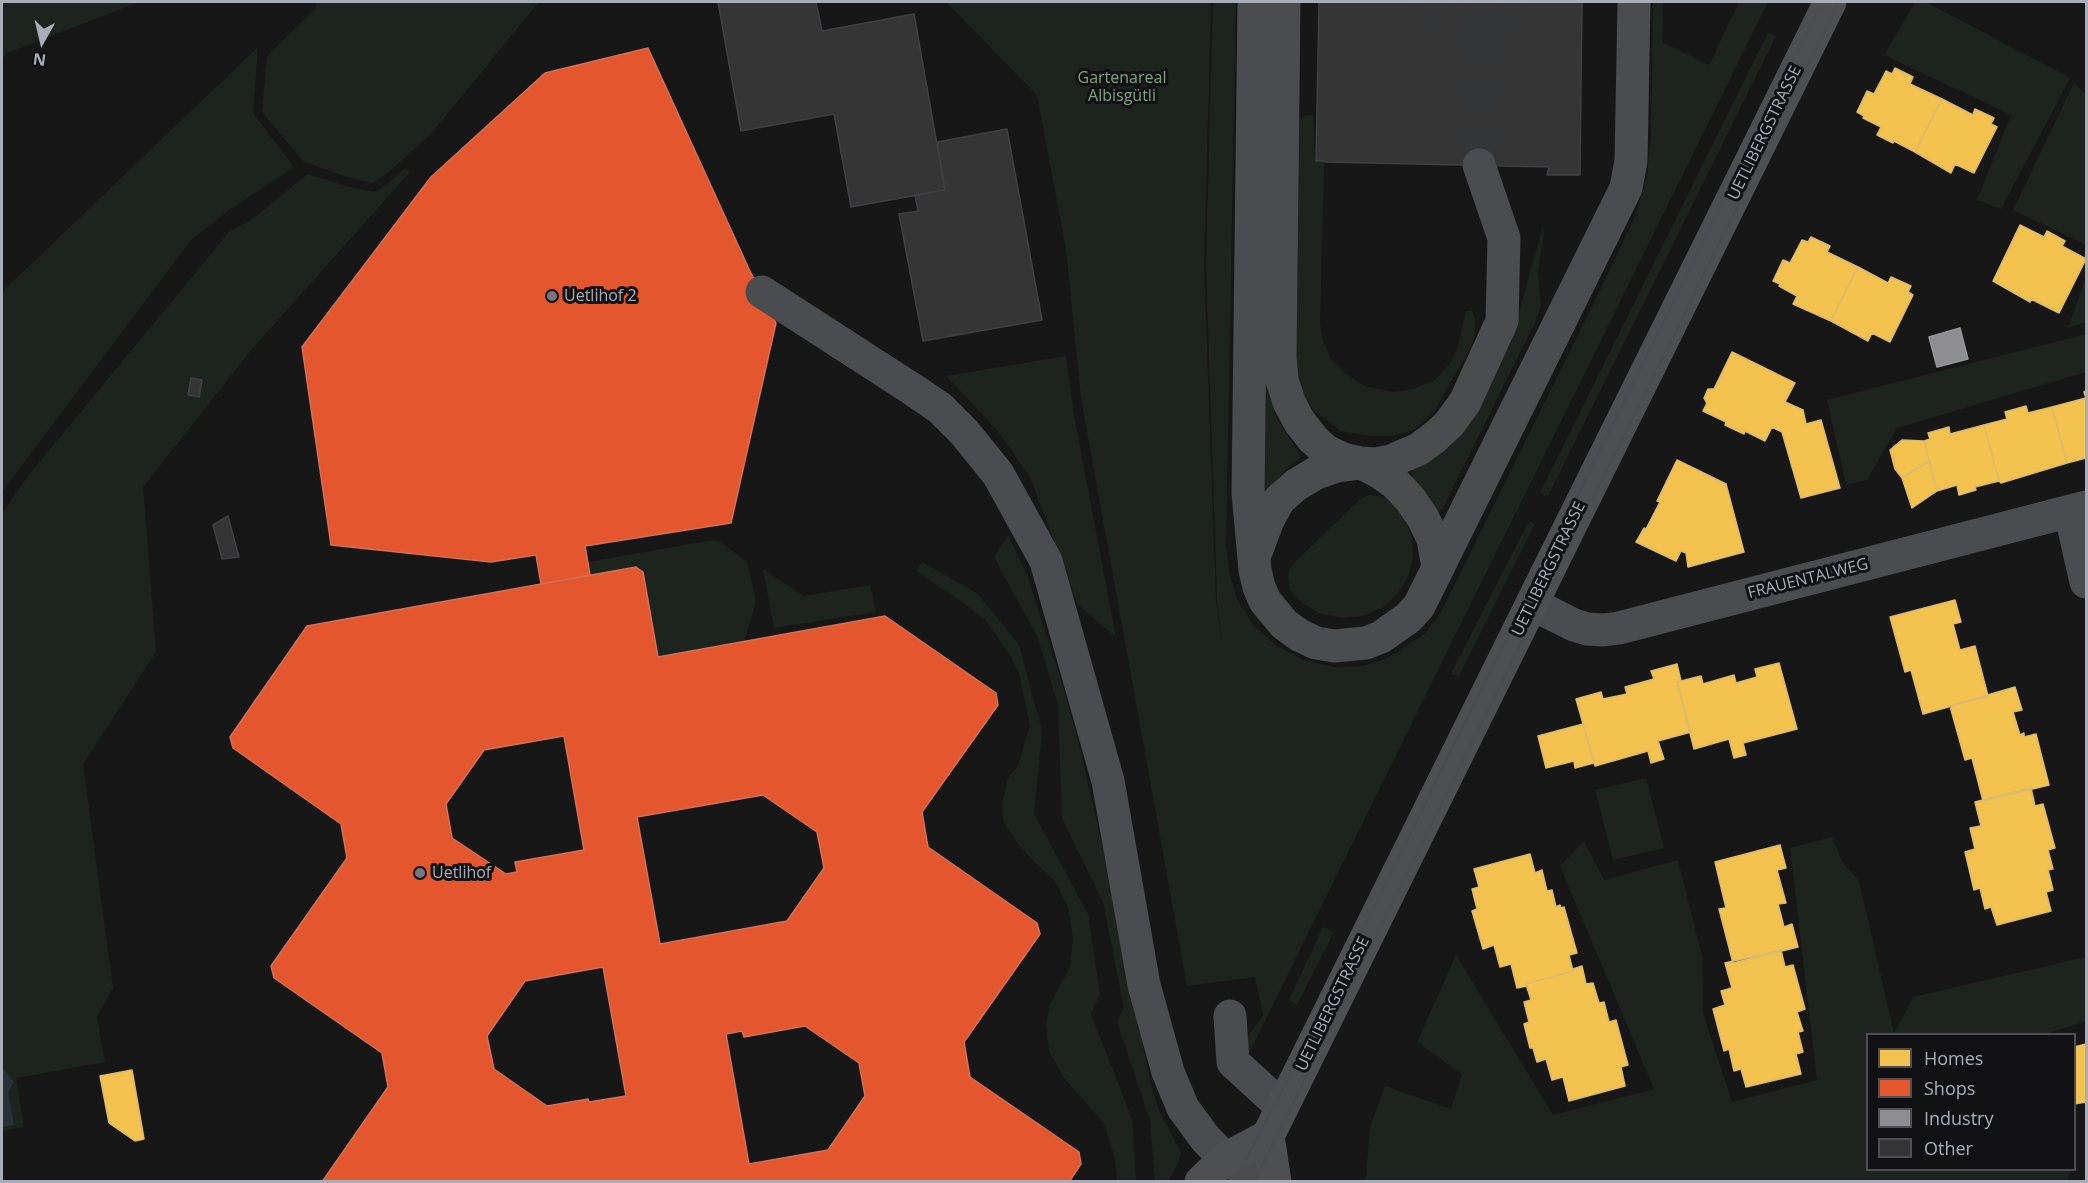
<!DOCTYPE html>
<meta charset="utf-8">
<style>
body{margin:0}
#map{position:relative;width:2088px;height:1183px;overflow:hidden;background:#171717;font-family:"Open Sans",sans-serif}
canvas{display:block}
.frame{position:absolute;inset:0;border:3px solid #a8adb8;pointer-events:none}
.legend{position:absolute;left:1866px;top:1033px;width:210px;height:138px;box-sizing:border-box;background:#111113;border:2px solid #4d4f55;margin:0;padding:8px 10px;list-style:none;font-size:18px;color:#a8adb8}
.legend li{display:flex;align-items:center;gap:12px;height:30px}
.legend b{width:30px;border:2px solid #4d4f55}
.north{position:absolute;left:12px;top:12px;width:60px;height:60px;-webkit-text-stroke:4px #111113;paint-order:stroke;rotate:188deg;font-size:16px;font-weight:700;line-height:24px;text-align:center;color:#a8adb8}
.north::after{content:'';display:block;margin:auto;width:21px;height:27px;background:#a8adb8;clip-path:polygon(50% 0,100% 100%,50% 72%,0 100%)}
</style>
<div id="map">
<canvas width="2088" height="1183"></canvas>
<div class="frame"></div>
<ul class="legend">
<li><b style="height:16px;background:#f2c14e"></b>Homes</li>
<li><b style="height:16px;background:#e4572e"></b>Shops</li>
<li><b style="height:16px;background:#8d8d92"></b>Industry</li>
<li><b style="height:16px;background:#353536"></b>Other</li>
</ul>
<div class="north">N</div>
</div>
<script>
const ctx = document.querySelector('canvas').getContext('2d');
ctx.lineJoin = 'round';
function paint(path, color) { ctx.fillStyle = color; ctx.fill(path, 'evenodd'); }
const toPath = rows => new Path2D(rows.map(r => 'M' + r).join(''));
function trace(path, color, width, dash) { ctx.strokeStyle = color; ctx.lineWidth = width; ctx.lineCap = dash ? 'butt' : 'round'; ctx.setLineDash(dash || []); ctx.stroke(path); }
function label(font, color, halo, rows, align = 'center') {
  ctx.font = font + ' "Open Sans",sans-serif'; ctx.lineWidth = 6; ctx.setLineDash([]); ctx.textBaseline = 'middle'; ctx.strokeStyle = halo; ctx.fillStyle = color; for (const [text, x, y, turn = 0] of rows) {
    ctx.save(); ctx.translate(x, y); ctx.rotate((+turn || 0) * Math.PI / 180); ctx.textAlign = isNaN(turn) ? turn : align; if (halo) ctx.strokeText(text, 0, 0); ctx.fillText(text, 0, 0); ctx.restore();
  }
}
const green = toPath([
 [2,2,139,2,7,53,2,59],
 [316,2,539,2,431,134,389,172,372,183,345,176,304,162,262,112,267,56,315,9],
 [946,2,1211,2,1204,264,1216,600,1222,647,1217,600,1206,264,1213,2,1236,2,1226,544,1229,571,1237,599,1253,625,1276,645,1301,659,1334,667,1363,666,1389,657,1423,635,1439,616,1607,276,1635,217,1647,176,1651,135,1653,2,1663,2,1662,42,1709,65,1739,2,1768,2,1245,1061,1246,1039,1263,1015,1255,977,1187,986,1081,398,1066,249,1037,95],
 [1915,2,1926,2,2070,78,2001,209,1977,200,2011,115,1884,55],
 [1768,33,1776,36,1548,496,1540,493],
 [258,47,253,113,294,167,229,210,191,240,2,492,2,292],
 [2074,83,2086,94,2086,245,2013,210],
 [1313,114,1315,161,1324,162,1324,169,1320,324,1323,341,1331,359,1346,374,1365,386,1393,392,1413,389,1435,380,1448,366,1457,350,1466,311,1472,311,1475,318,1475,333,1471,347,1433,413,1415,429,1394,436,1369,436,1341,431,1315,412,1299,390,1294,365,1296,119],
 [404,169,410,172,252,349,143,487,156,652,83,764,113,988,97,1017,105,1062,16,1078,24,1127,2,1131,2,513,28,476,229,232,251,220,308,174,346,186,374,192,385,186],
 [1543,226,1544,236,1538,271,1541,306,1536,320,1443,508,1437,513,1412,479,1411,468,1518,316],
 [2086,277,2086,322,2068,328],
 [2086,334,2086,372,1897,428,1867,480,1846,485,1827,400],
 [1264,353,1271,400,1277,419,1300,455,1300,458,1285,470,1265,497,1262,484],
 [1066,356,1074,415,1116,637,1078,605,1030,477,997,430,946,376],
 [1369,495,1388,497,1405,519,1412,538,1413,560,1408,576,1398,593,1384,607,1363,616,1342,618,1319,613,1302,603,1290,590,1288,578,1289,570,1293,564,1360,499],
 [1529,521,1535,524,1459,676,1451,674],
 [1008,535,1028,577,1064,690,1081,752,1114,898,1151,1087,1161,1115,1181,1152,1178,1164,1168,1181,1155,1181,1150,1120,1117,1021,1124,1008,1103,902,1062,818,1058,705,1038,638,994,557],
 [713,540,720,542,741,557,748,564,756,602,744,642,658,657,590,575,588,562],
 [922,562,978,594,1019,645,1042,731,1034,814,1088,914,1100,994,1091,1014,1132,1119,1136,1181,1117,1181,1115,1159,1104,1123,1064,1078,1049,1051,1046,1026,1050,1004,1070,967,1073,938,1068,907,1055,881,1034,862,1018,844,1003,821,1002,802,1009,776,1018,766,1030,726,1019,673,1010,655,985,620,965,604,916,571],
 [763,569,804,596,870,585,876,612,774,628],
 [1646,778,1664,848,1613,860,1595,790],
 [1832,837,1842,862,1859,881,1894,1033,1913,997,2086,957,2086,1021,2046,1034,1868,1034,1868,1170,2071,1170,2067,1181,1364,1181,1366,1176,1370,1127,1385,1086,1451,1109,1462,1074,1417,1042,1456,955,1553,1115,1654,1089,1560,866,1584,841,1604,880,1678,860,1702,956,1703,1013,1732,1102,1817,1080,1790,848],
 [1323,927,1334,932,1297,1005,1289,1000]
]);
const water = toPath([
 [2,1067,14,1082,8,1092,14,1125,2,1127]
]);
const homes = toPath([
 [1895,68,1913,77,1910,84,1942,99,1915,152,1894,141,1893,143,1877,135,1881,127,1863,118,1864,116,1857,112,1867,91,1874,94,1886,71,1892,74,1895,68],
 [1942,99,1973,115,1975,109,1994,118,1991,124,1997,127,1974,173,1955,164,1951,173,1915,152,1942,99],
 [2020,225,2044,237,2047,231,2065,241,2062,246,2086,259,2059,313,2031,299,2030,302,1993,281,2020,225],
 [1811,237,1830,246,1827,252,1858,267,1831,321,1793,304,1797,296,1779,286,1780,284,1773,281,1783,260,1790,263,1802,240,1808,242,1811,237],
 [1858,267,1888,283,1891,277,1911,286,1908,292,1913,295,1890,342,1872,333,1868,341,1831,321,1858,267],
 [1732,352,1795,383,1785,402,1803,410,1806,424,1821,420,1840,488,1801,498,1782,432,1772,427,1765,441,1745,431,1744,434,1725,425,1726,422,1703,411,1707,403,1704,398,1708,389,1714,389,1732,352],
 [2086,391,2086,458,2067,463,2052,407,2086,398,2084,392,2086,391],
 [2026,406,2028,413,2052,407,2067,463,2001,483,1999,481,1984,425,2007,419,2005,412,2026,406],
 [1984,425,1999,481,1975,487,1976,490,1959,495,1957,485,1937,491,1924,441,1930,439,1928,433,1949,427,1950,434,1984,425],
 [1902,440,1924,441,1929,461,1902,478,1895,469,1890,450,1902,440],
 [1677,460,1726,484,1744,552,1688,567,1686,553,1681,551,1676,561,1636,542,1644,528,1646,529,1660,502,1657,501,1677,460],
 [1929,461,1937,491,1912,508,1902,478,1929,461],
 [1955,600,1961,622,1953,624,1960,650,1975,646,1988,696,1923,714,1911,670,1905,672,1890,617,1955,600],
 [1779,663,1797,729,1743,743,1746,755,1734,758,1729,739,1694,749,1677,682,1701,676,1703,684,1734,675,1736,683,1757,677,1755,669,1779,663],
 [1677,664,1681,681,1677,682,1691,732,1658,741,1664,759,1651,763,1648,751,1595,766,1576,699,1601,692,1603,699,1627,694,1625,687,1654,679,1651,671,1677,664],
 [2015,687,2022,710,2013,712,2020,735,2024,733,2024,737,2036,734,2049,785,1983,801,1972,758,1965,760,1950,706,2015,687],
 [1583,724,1594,763,1575,768,1574,761,1546,768,1538,736,1583,724],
 [2031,788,2035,806,2043,804,2055,848,2048,850,2053,869,2048,870,2053,890,2046,892,2051,911,1997,925,1991,907,1985,909,1980,888,1974,890,1965,852,1975,849,1970,828,1981,826,1975,802,2031,788],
 [1780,845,1786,868,1777,870,1786,903,1778,904,1784,927,1792,924,1798,947,1733,963,1719,909,1726,908,1715,862,1780,845],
 [1530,854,1535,873,1542,870,1547,891,1552,890,1556,907,1560,905,1561,908,1564,907,1577,953,1569,955,1573,971,1526,984,1527,986,1517,988,1511,964,1500,967,1494,945,1483,949,1472,911,1477,909,1472,889,1479,887,1474,869,1530,854],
 [1781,950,1785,967,1793,965,1805,1009,1797,1012,1803,1031,1798,1032,1803,1052,1796,1054,1801,1074,1746,1087,1741,1069,1734,1071,1729,1049,1724,1051,1713,1009,1725,1005,1721,991,1732,988,1725,963,1781,950],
 [1582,966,1586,984,1593,983,1599,1003,1604,1002,1609,1022,1616,1020,1628,1065,1621,1067,1625,1086,1569,1101,1563,1077,1552,1080,1546,1059,1537,1062,1533,1048,1530,1048,1524,1024,1529,1022,1524,1002,1531,1000,1526,984,1573,971,1573,969,1582,966],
 [2086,1044,2086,1102,2074,1104,2074,1047,2086,1044],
 [132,1070,144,1139,135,1141,109,1123,100,1076,132,1070]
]);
const shops = toPath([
 [648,48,749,269,776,323,731,523,585,546,590,575,541,584,536,555,491,562,331,545,302,347,431,177,545,73,648,48],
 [636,567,643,572,658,657,885,616,996,693,998,705,922,812,928,847,1037,923,1040,934,964,1042,970,1077,1079,1152,1081,1164,1069,1182,322,1182,388,1087,382,1053,274,978,271,966,347,858,341,824,233,748,230,737,307,626,636,567],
 [564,736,584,850,515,862,517,872,506,874,452,838,446,804,484,750,564,736],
 [763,795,817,832,824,868,787,921,660,944,637,817,763,795],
 [603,967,626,1096,589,1102,588,1099,547,1106,494,1069,487,1036,525,981,603,967],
 [805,1026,859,1063,865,1096,828,1150,749,1164,726,1034,742,1031,744,1037,805,1026]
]);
const industry = toPath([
 [1960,328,1968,359,1937,367,1929,337,1960,328]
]);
const building = toPath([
 [718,2,816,2,822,31,914,14,945,190,851,207,834,114,741,131,718,2],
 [1319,2,1582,2,1580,175,1547,175,1549,167,1325,162,1325,161,1316,161,1319,2],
 [1007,129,1042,320,923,341,899,214,918,211,915,195,945,190,937,142,1007,129],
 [191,378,202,380,199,397,188,395,191,378],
 [228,516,239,557,222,559,213,525,228,516]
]);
const minorTunnel = toPath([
 [1418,2,1483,36],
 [1483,36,1521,2],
 [1479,165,1484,2]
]);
const minor = toPath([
 [1254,2,1248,493,1255,570,1259,587,1265,601,1284,624,1299,635,1316,643,1334,646,1366,643,1381,637,1408,618,1419,606,1626,188,1631,161,1634,2],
 [1284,2,1280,357,1282,380,1289,402,1299,421,1313,439,1326,451,1343,459,1361,463,1376,464,1391,461,1419,449,1435,437,1449,424,1465,402,1502,321,1504,238,1479,165],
 [762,292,912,389,940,408,964,432,998,474,1046,561,1108,781,1144,985,1168,1072,1183,1108,1205,1138,1225,1159],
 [2070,511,2086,582],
 [1256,552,1268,520,1279,500,1296,485,1316,473,1337,466,1361,463,1379,472,1396,484,1410,499,1423,518,1433,539,1438,567],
 [1532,604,1574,625,1587,629,1603,630,1619,628,2086,507],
 [1230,1016,1233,1062,1282,1107],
 [1245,1182,1268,1136]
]);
const major = toPath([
 [1268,1136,1275,1182],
 [1201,1182,1225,1159,1268,1136,1830,2]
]);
const tram = toPath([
 [1234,1182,1303,1050,1822,2],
 [1254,1182,1839,2]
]);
const markers = [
 [552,296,6,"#757880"],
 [420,873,6,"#757880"]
];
const parkNames = [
 ["Gartenareal",1122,78],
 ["Albisgütli",1122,96]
];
const streetNames = [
 ["UETLIBERGSTRASSE",1765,133,-64],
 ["UETLIBERGSTRASSE",1549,569,-64],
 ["FRAUENTALWEG",1808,579,-14],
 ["UETLIBERGSTRASSE",1333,1004,-64]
];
const poiNames = [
 ["Uetlihof 2",564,296],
 ["Uetlihof",432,873]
];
paint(green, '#1d241e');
paint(water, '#2a3239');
paint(homes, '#f2c14e');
trace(homes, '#dcbb6e', 1.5);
paint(shops, '#e4572e');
trace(shops, '#d27157', 1.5);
paint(industry, '#8d8d92');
trace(industry, '#95979d', 1.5);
paint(building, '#353536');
trace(building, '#3f4043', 1.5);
trace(minorTunnel, '#343537', 33, [33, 16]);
trace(minor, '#4b4c50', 33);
trace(major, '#4d4f52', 33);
trace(tram, '#4b4c4f', 1.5);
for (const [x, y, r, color] of markers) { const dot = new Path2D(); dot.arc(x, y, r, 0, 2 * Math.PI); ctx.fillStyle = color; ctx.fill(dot); trace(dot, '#111113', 2); }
label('16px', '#7fa381', '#111113', parkNames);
label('16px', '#a8adb8', '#111113', streetNames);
label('16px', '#a8adb8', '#111113', poiNames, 'left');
</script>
